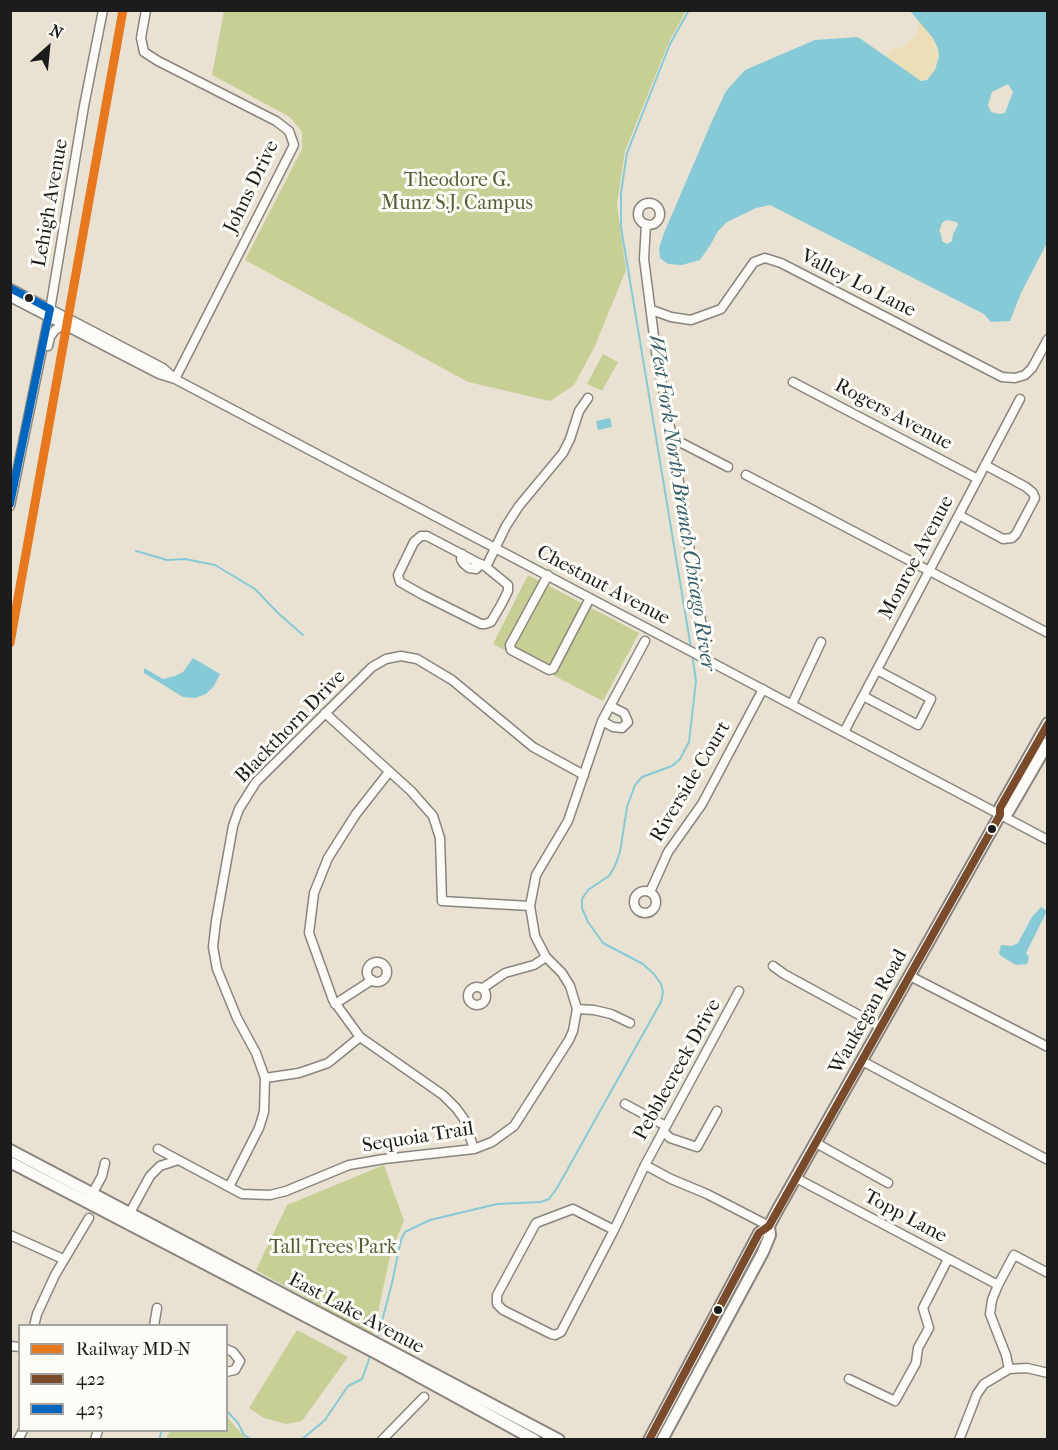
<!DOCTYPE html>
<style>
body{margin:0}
#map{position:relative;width:1058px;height:1450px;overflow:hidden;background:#e9e2d3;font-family:"IM FELL French Canon",serif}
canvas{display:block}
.frame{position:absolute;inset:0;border:12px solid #1c1c1c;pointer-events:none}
.legend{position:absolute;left:18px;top:1324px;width:210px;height:108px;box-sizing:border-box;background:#fdfcf7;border:2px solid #a3a29f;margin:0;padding:8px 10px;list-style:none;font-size:18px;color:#1c1c1c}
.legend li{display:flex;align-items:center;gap:12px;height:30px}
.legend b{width:30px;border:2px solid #a3a29f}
.north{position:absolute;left:18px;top:18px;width:60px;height:60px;-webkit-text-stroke:4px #fdfcf7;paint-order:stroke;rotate:27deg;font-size:16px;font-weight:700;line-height:24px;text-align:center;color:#1c1c1c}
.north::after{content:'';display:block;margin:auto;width:21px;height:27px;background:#1c1c1c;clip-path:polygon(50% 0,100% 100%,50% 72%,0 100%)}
</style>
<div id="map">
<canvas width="1058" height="1450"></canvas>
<div class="frame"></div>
<ul class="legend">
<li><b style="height:8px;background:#e8781d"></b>Railway MD-N</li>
<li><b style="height:8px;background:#7a4b2a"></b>422</li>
<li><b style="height:8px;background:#0065bd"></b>423</li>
</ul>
<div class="north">N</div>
</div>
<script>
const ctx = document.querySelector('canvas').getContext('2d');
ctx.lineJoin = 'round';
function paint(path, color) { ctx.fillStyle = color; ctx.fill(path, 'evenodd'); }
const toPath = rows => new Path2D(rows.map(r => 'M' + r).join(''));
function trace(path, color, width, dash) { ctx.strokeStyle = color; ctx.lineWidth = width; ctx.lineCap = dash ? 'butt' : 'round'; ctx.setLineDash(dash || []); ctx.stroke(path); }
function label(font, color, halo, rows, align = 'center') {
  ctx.font = font + ' "IM FELL French Canon",serif'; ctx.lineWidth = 6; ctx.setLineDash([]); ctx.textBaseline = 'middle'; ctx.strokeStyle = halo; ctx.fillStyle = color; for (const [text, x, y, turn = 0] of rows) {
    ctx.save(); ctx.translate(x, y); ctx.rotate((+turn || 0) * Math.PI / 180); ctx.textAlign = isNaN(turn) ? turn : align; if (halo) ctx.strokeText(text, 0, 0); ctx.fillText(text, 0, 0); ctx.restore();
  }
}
const green = toPath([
 [224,11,686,11,669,42,625,151,617,205,626,270,594,348,574,385,550,401,468,382,245,260,302,149,302,132,290,117,212,75],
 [603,354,618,362,602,391,587,384],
 [528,575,639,633,603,701,493,644],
 [384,1165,404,1221,391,1252,373,1335,256,1270,287,1205],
 [297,1330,348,1357,302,1421,286,1424,264,1418,249,1408],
 [227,1417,246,1439,166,1439,170,1431,226,1430]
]);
const sand = toPath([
 [916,17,933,38,939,56,932,76,921,81,886,57,896,46,901,49,917,34,918,27]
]);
const water = toPath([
 [910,11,1047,11,1047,243,1021,293,1010,321,991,322,984,314,770,205,756,208,727,222,718,231,711,244,700,260,682,265,668,264,660,258,659,248,664,233,712,121,726,91,745,70,815,40,858,37,921,81,927,80,935,70,939,56,938,49,933,38],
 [1008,84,1013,92,1005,113,999,114,991,112,988,105,992,92],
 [946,220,957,222,958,225,953,234,952,241,947,244,942,241,941,233,939,232,942,223],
 [610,418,612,427,598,430,596,421],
 [193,658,220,674,214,686,206,694,195,698,183,697,144,673,144,668,163,679,175,676,183,672],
 [1041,907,1047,911,1026,953,1029,957,1027,964,1016,965,1001,956,999,953,1001,945,1012,946,1018,943,1032,917]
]);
const stream = toPath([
 [689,10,670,44,627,153,621,193,621,227,691,648],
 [136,551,167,560,185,559,215,565,255,589,278,613,303,635],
 [377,1340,392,1283,401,1240,405,1232,430,1220,497,1204,541,1202,549,1199,557,1188,661,1002,663,992,661,984,654,974,643,964,603,943,588,922,582,908,582,899,588,890,609,876,615,866,620,852,627,807,635,785,642,777,672,766,680,759,689,742,696,681,692,654],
 [226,1410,238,1423,244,1435,252,1440],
 [159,1440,162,1430],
 [301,1440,325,1420,348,1386,362,1379,371,1354]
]);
const minor = toPath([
 [146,10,141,38,144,52,158,61,276,121,289,131,294,145,175,379],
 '638 214a11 11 0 1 1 22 0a11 11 0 1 1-22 0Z',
 [646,224,644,259,656,352,672,438,707,659],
 [10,288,163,368,173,377],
 [10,297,159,374,175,379,1048,840],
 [652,310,671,317,691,320,721,309,754,262,765,258,781,263,1002,377,1015,378,1025,375,1032,368,1048,339],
 [48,346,50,337,55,330,63,325],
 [793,382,978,479],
 [672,438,728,467],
 [746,475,1048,633],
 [10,506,49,316,84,106,103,10],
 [959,515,1003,539,1012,538,1016,534,1035,498,1033,493,1026,487,985,465],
 [462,554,461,559,463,563,469,568,476,569,481,564],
 [486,567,508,585,508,591,501,605,491,622,485,624,481,624,423,595,400,582,398,575,414,542,421,536,427,536,486,567,506,526,519,506,563,453,570,439,579,411,588,398],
 [548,575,510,645,511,650,549,670,553,669,590,598],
 [863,696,918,725,931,699,877,670],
 [792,704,821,642],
 [325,713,411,791,433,816,440,838,442,901,530,906],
 [602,721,613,727,622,728,628,722,624,713,610,706],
 [844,732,1020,399],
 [389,772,356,814,328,858,314,893,309,933,333,1000,360,1037,443,1095,456,1108,464,1119,474,1149],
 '634 902a11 11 0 1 1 22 0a11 11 0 1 1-22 0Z',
 [650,892,668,852,702,804,763,689],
 '367 972a10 10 0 1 1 20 0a10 10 0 1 1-20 0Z',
 [773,966,784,974,881,1027],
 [910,976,1048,1047],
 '468 996a9 9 0 1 1 18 0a9 9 0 1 1-18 0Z',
 [483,988,505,973,534,965,546,957],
 [335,1004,372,980],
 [577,1009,594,1010,611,1014,630,1023],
 [862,1061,1048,1160],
 [265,1078,299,1073,328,1063,360,1037],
 [625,1104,666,1126],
 [663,1131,670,1138,697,1147,717,1111],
 [816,1143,888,1183],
 [158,1149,242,1194,270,1195,286,1191,349,1165,384,1159,474,1149,492,1142,514,1126,569,1040,573,1031,577,1009,570,986,562,973,546,957,535,936,530,906,536,875,568,821,602,721,645,641],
 [645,1165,671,1179,707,1194,769,1226],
 [796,1178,998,1285],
 [229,1187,259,1128,264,1112,265,1078,256,1053,237,1018,217,969,213,947,216,921,233,826,239,809,256,782,372,667,386,659,401,656,417,659,452,680,533,747,584,775],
 [90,1198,102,1176,105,1163],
 [127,1218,150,1176,160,1166,178,1160],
 [614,1230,573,1209,536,1223,497,1295,497,1304,503,1310,551,1334,555,1335,561,1332,614,1230,645,1165,739,991],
 [10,1235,63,1259],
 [34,1326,37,1314,55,1275,89,1218],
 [154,1326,157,1308],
 [10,1346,20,1347],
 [226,1349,233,1352,240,1361,235,1370,226,1372],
 [1009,1369,1027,1368,1048,1373],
 [849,1379,895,1401,916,1363,918,1348,929,1328,923,1308,948,1259],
 [18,1440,23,1430],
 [95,1440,98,1430],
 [382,1440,424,1397],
 [959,1440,977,1394,984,1384,1009,1369,1006,1355,990,1314,992,1300,998,1285,1014,1255,1048,1273]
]);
const major = toPath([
 [1000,815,1008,812,1048,743],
 [10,1150,559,1440],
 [10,1162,378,1354,535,1440],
 [649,1440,759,1233,769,1226,778,1209,1000,815,1000,808,1048,723],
 [662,1440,763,1252,770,1235,769,1226]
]);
const bus1 = toPath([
 [649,1440,759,1233,769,1226,1000,815,1000,808,1048,724]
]);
const bus2 = toPath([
 [10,288,50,309,10,504]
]);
const rail1 = toPath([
 [10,643,123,10]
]);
const markers = [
 [29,298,5,"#1c1c1c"],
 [992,829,5,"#1c1c1c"],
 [718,1310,5,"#1c1c1c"]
];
const parkNames = [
 ["Theodore G.",457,181],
 ["Munz S.J. Campus",457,204],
 ["Tall Trees Park",333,1248]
];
const streetNames = [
 ["Johns Drive",252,187,-64],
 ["Lehigh Avenue",51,203,-80],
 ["Valley Lo Lane",858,284,27],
 ["Rogers Avenue",893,415,28],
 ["Monroe Avenue",917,558,-62],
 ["Chestnut Avenue",603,586,28],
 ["Blackthorn Drive",291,727,-46],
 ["Riverside Court",691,782,-59],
 ["Waukegan Road",869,1012,-61],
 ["Pebblecreek Drive",678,1070,-61],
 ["Sequoia Trail",418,1138,-9],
 ["Topp Lane",905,1217,28],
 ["East Lake Avenue",356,1314,28]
];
const waterNames = [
 ["West Fork North Branch Chicago River",681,503,81]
];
paint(green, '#c7cf95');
paint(sand, '#ecdeb6');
paint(water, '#86c9d7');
trace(stream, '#86c9d7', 2);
trace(minor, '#89857e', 11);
trace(major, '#89857e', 14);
trace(minor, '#fcfbf8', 8);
trace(major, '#fcfbf8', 10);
trace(bus1, '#7a4b2a', 8);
trace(bus2, '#0065bd', 8);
trace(rail1, '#e8781d', 9);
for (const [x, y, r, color] of markers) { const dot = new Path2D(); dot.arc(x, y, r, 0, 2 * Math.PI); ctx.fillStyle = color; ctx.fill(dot); trace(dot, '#fdfcf7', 2); }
label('20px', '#565e38', '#fdfcf7', parkNames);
label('20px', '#1c1c1c', '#fdfcf7', streetNames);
label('italic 21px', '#355d68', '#fdfcf7', waterNames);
</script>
